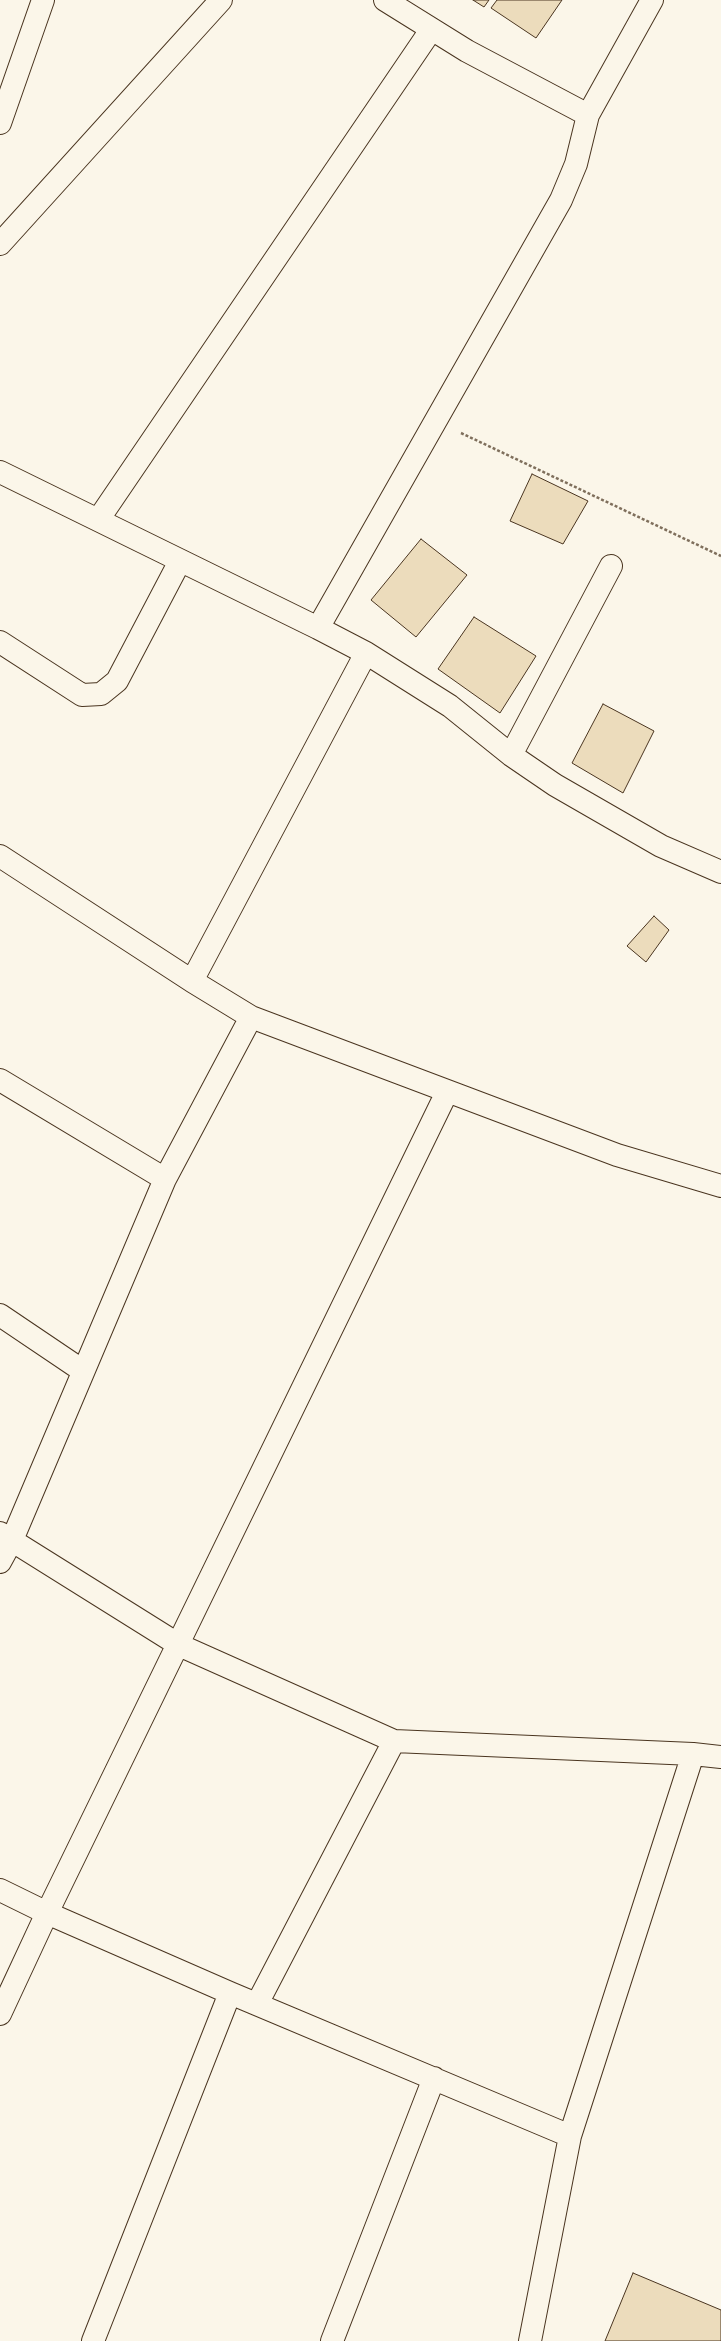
<!DOCTYPE html>
<style>
body{margin:0}
canvas{display:block;background:#fbf6e9}
</style>
<canvas width="721" height="2341"></canvas>
<script>
const ctx = document.querySelector('canvas').getContext('2d');
ctx.lineJoin = 'round';
function paint(path, color) { ctx.fillStyle = color; ctx.fill(path, 'evenodd'); }
const toPath = rows => new Path2D(rows.map(r => 'M' + r).join(''));
function trace(path, color, width, dash) { ctx.strokeStyle = color; ctx.lineWidth = width; ctx.lineCap = dash ? 'butt' : 'round'; ctx.setLineDash(dash || []); ctx.stroke(path); }
const building = toPath([
 [473,0,489,0,484,7,473,0],
 [497,0,562,0,536,38,491,8,497,0],
 [532,474,588,501,563,544,510,521,532,474],
 [421,539,467,575,416,637,371,600,421,539],
 [474,617,536,656,500,713,438,669,474,617],
 [603,704,654,731,623,793,572,763,603,704],
 [654,916,669,930,646,962,627,946,654,916],
 [633,2273,721,2310,721,2341,605,2341,633,2273]
]);
const path = toPath([
 [461,433,721,556]
]);
const minor = toPath([
 [385,0,467,51,588,115],
 [0,123,43,0],
 [0,244,221,0],
 [0,472,318,628,366,653,450,706,511,755,555,785,661,846,721,872],
 [98,520,431,30],
 [318,628,561,200,576,164,588,115,652,0],
 [0,642,82,695,101,694,117,681,180,561],
 [511,755,611,566],
 [0,856,192,981,251,1017,617,1155,721,1186],
 [192,981,366,653],
 [0,1080,165,1179],
 [0,1315,83,1371],
 [0,1533,179,1645,394,1741,693,1754,721,1757],
 [0,1562,12,1540,165,1179,251,1017],
 [0,1890,47,1913,230,1993,570,2136],
 [257,2004,394,1741],
 [0,2014,47,1913,447,1092],
 [93,2341,230,1993],
 [332,2341,434,2078],
 [530,2341,570,2136,693,1754]
]);
paint(building, '#ecdcbc');
trace(building, '#4a3520', 1);
trace(minor, '#4a3520', 24);
trace(path, '#7f6f5c', 2.5, [3, 2]);
trace(minor, '#fbf6e9', 22);
</script>
